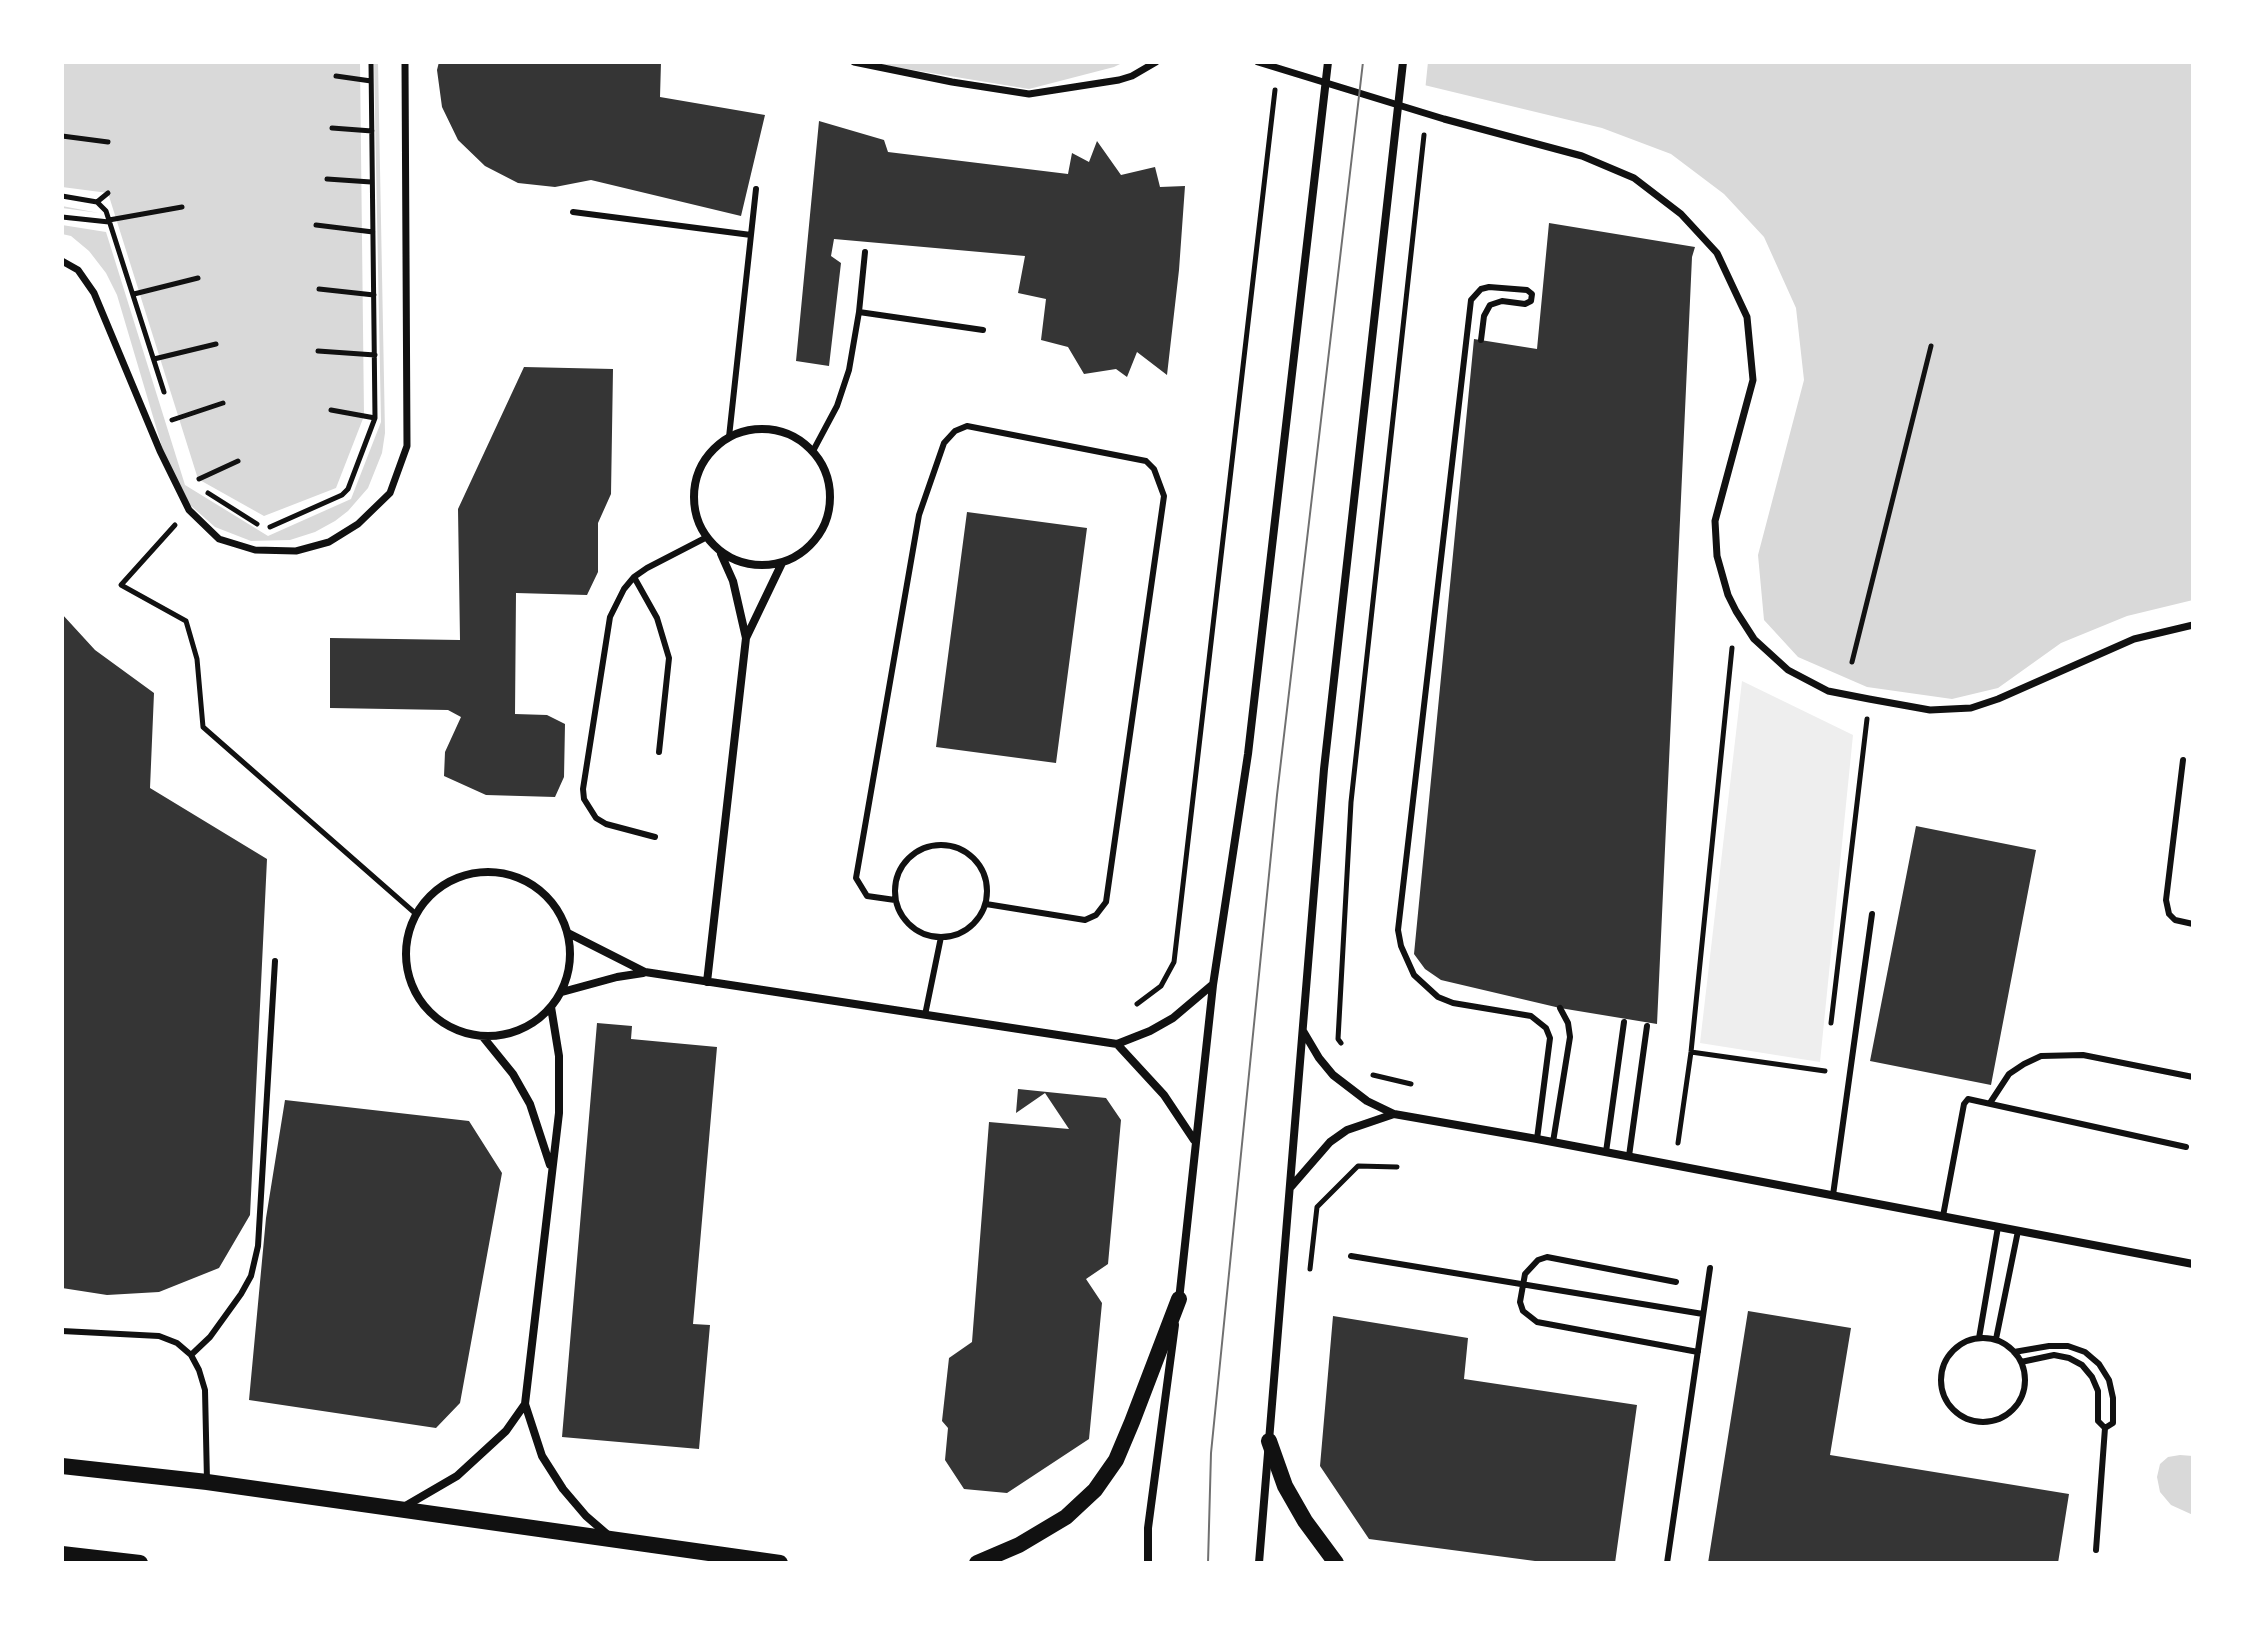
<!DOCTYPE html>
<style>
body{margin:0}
#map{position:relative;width:2255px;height:1625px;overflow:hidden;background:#fff;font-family:"Varela Round",sans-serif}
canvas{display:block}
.frame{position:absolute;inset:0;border:64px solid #fff;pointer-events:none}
</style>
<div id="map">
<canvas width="2255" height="1625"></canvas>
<div class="frame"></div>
</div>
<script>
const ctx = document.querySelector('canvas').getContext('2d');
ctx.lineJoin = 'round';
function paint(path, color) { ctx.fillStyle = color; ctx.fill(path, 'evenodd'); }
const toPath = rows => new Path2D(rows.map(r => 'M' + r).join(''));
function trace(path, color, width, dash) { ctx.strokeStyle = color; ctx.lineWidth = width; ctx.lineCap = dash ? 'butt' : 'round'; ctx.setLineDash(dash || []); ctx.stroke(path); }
const green = toPath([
 [1742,681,1853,735,1820,1062,1700,1043]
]);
const water = toPath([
 [62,62,378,62,385,433,382,453,368,488,348,511,335,521,315,532,290,540,251,541,215,527,189,504,165,457,117,295,106,273,89,251,71,236,62,234],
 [864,62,1124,62,1114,67,1029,89],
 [1329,62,2193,62,2193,600,2127,616,2061,643,1998,688,1952,699,1867,687,1798,657,1764,620,1758,555,1804,380,1796,308,1764,237,1724,194,1671,154,1602,128],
 [2180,1455,2193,1456,2193,1515,2171,1505,2160,1492,2157,1477,2160,1464,2168,1457]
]);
const pier = toPath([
 [360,62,374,62,381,422,351,499,268,536,185,485,106,232,62,225,62,208,99,213,62,206,62,187,108,193,198,479,264,516,336,488,364,416],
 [1325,62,1428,62,1425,91,1328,66]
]);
const building = toPath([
 [439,62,661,62,660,97,765,115,741,216,591,180,555,187,518,183,485,166,458,140,442,107,437,70],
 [819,121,884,140,888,152,1068,174,1072,153,1089,162,1097,141,1121,175,1155,167,1160,187,1185,186,1179,270,1167,375,1137,352,1127,377,1116,369,1084,374,1068,347,1041,340,1046,299,1018,293,1025,256,834,239,831,256,841,263,829,366,796,361],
 [1549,223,1695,247,1692,257,1657,1024,1560,1008,1441,980,1425,969,1414,954,1474,339,1537,349],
 [524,367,613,369,611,494,598,523,598,572,587,595,516,593,515,714,547,715,565,724,564,777,555,797,486,795,444,776,445,752,461,717,448,710,330,708,330,638,460,640,458,509],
 [967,512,1087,528,1056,763,936,747],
 [62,614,95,650,154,693,150,788,267,859,250,1215,219,1268,159,1292,107,1295,62,1288],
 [1916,826,2036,850,1991,1085,1870,1061],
 [597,1023,632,1026,631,1039,717,1047,693,1324,710,1325,699,1449,562,1437],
 [1018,1089,1106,1098,1121,1120,1108,1264,1086,1279,1102,1303,1089,1439,1007,1493,964,1489,945,1460,948,1428,942,1421,949,1358,972,1342,989,1122,1069,1129,1045,1093,1016,1113],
 [285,1100,469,1121,502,1173,460,1403,436,1428,249,1400,266,1218],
 [1748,1311,1851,1328,1830,1455,2069,1494,2058,1563,1708,1563],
 [1333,1316,1468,1338,1464,1379,1637,1405,1615,1563,1550,1563,1369,1539,1320,1466]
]);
const path = toPath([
 [336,76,371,81],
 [332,128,372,131],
 [62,136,108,142],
 [327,179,371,182],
 [62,196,97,202,106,211,164,392],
 [97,202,108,193],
 [62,217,109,222],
 [109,220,182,207],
 [316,225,373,232],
 [319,289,374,295],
 [134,294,198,278],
 [318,351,375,355],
 [154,359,216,344],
 [331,410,375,418],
 [172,420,223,403],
 [199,479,238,461],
 [208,493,257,524],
 [175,525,121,585,186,621,197,659,203,727,416,914],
 [270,527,342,495,348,489,375,418,371,62],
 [1852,662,1931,346],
 [1137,1004,1161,986,1174,962,1275,90],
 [1831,1023,1867,719],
 [1341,1043,1338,1039,1351,802,1424,135],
 [1691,1052,1825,1071],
 [1373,1075,1411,1084],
 [1678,1143,1691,1052,1732,648],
 [1310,1269,1317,1207,1358,1166,1397,1167]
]);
const service = toPath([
 [573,212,751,235],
 [859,312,983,330],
 [1481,340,1484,316,1490,305,1502,301,1525,304,1531,301,1532,294,1527,290,1489,287,1481,289,1471,300,1398,930,1401,946,1414,975,1438,997,1453,1003,1531,1016,1546,1028,1550,1038,1537,1139],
 [729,437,756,189],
 [813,451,837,406,849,370,859,312,865,252],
 [634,577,657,618,669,658,659,752],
 [2183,760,2166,900,2169,914,2175,920,2193,924],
 [655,837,606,824,596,818,584,799,583,789,610,617,624,589,634,577,647,568,707,537],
 '895 891a46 46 0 1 1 92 0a46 46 0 1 1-92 0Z',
 [895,900,867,896,856,878,919,515,944,443,955,431,967,426,1146,461,1154,469,1164,496,1106,902,1096,915,1085,920,986,904],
 [925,1015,941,937],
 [1990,1103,2009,1074,2024,1064,2041,1056,2083,1055,2193,1077],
 [1553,1142,1570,1037,1568,1023,1560,1008],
 [1606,1152,1624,1022],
 [1629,1156,1647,1026],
 [1833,1195,1872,914],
 [1943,1216,1964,1104,1968,1099,2186,1147],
 [1351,1256,1703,1314],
 [1676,1282,1547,1257,1538,1260,1525,1274,1520,1302,1523,1311,1537,1322,1698,1352],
 [62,1331,159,1336,177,1343,191,1355,199,1370,205,1390,207,1481],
 [1979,1338,1998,1227],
 '1941 1380a42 42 0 1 1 84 0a42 42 0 1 1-84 0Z',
 [1996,1339,2018,1231],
 [2014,1352,2049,1346,2068,1346,2085,1352,2099,1364,2109,1380,2113,1398,2113,1423,2105,1428],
 [191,1355,210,1337,241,1294,251,1276,258,1246,275,961],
 [2021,1362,2054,1355,2069,1358,2082,1365,2092,1377,2098,1391,2098,1421,2105,1428,2096,1550],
 [1667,1563,1710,1268]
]);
const pedestrian = toPath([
 [854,62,952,82,1029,94,1119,80,1132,76,1156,62],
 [1258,62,1444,119,1582,156,1634,178,1681,214,1717,253,1747,317,1753,380,1715,521,1717,556,1728,595,1736,611,1754,639,1788,670,1828,691,1869,699,1930,710,1971,708,1998,699,2134,639,2193,625],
 [62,261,78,270,94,293,160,451,189,510,219,539,255,550,296,551,329,542,358,524,390,493,407,446,405,62]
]);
const minor = toPath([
 '694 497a68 68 0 1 1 136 0a68 68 0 1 1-136 0Z',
 [721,554,733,581,746,638],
 '406 954a82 82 0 1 1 164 0a82 82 0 1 1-164 0Z',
 [568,933,645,972,1117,1044,1150,1031,1173,1018,1212,985],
 [707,982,746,638,782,563],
 [562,992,617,977,643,973],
 [551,1007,559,1056,559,1113,525,1404,542,1456,563,1489,586,1516,608,1535],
 [1303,1031,1319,1058,1333,1075,1367,1101,1394,1114,1537,1139,2193,1264],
 [483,1037,513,1074,530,1104,550,1165],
 [1117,1044,1164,1095,1194,1140],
 [1290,1188,1330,1142,1347,1130,1394,1114],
 [1179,1300,1213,985,1248,754,1328,62],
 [402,1508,457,1476,506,1431,525,1404],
 [1148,1563,1148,1528,1175,1325],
 [1259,1563,1324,769,1403,62]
]);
const secondary = toPath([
 [1269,1441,1285,1486,1305,1521,1336,1563],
 [62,1466,207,1482,780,1563],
 [62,1554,140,1563],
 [977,1563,1019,1545,1066,1517,1095,1490,1116,1460,1132,1422,1179,1299]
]);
const tram = toPath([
 [1208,1563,1211,1453,1277,795,1363,62]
]);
paint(green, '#eee');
paint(water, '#d9d9d9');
paint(pier, '#fff');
paint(building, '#353535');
trace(path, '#111', 5);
trace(service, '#111', 6);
trace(pedestrian, '#111', 7);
trace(minor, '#111', 8);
trace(secondary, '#111', 16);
trace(tram, '#707070', 2);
</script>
